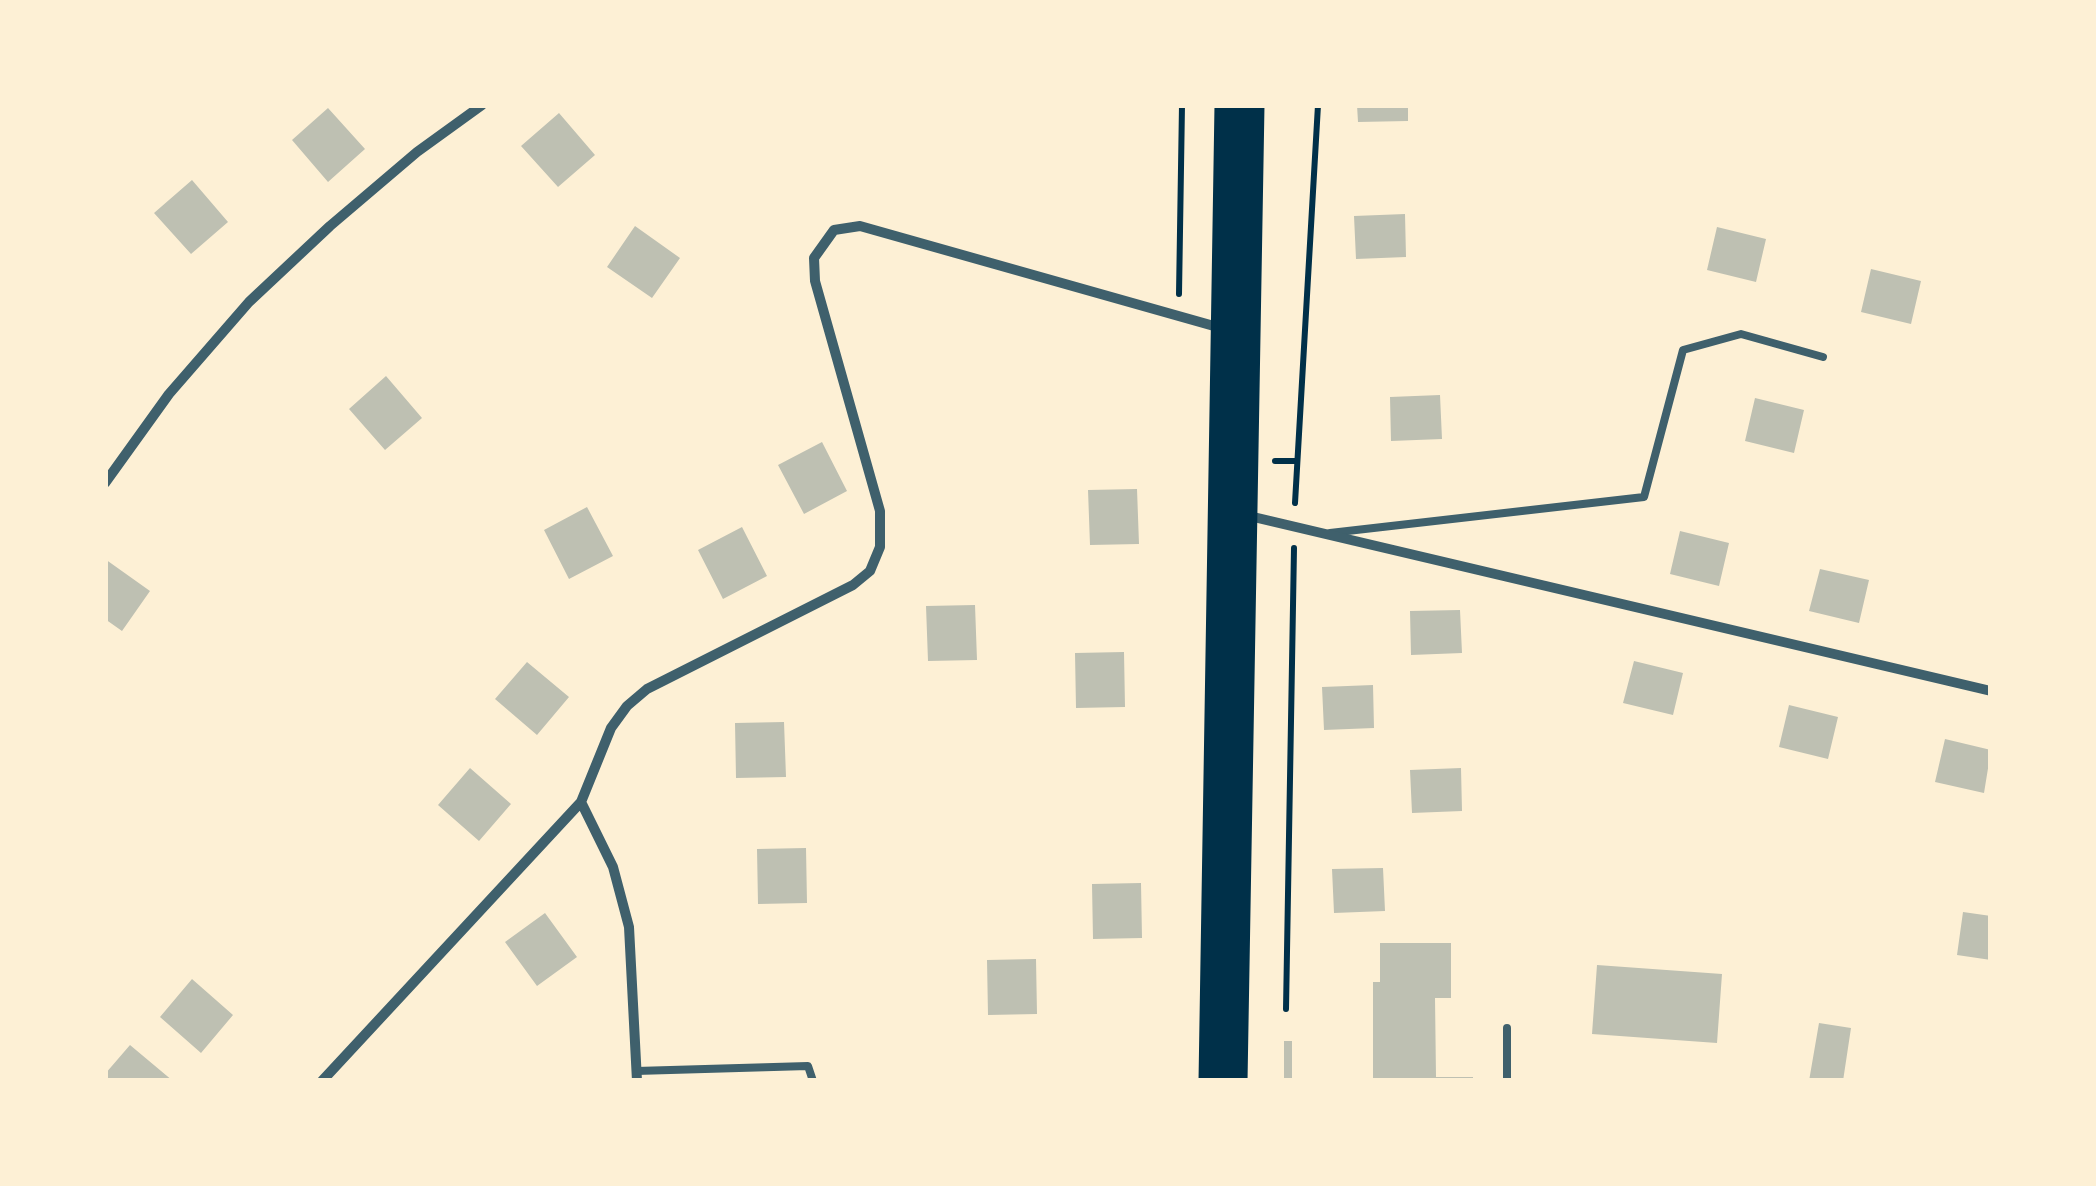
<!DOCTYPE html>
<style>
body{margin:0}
#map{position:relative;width:2096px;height:1186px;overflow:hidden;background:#fdf0d5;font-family:"Open Sans",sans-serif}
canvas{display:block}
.frame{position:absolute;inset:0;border:108px solid #fdf0d5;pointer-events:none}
</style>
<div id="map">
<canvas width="2096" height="1186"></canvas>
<div class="frame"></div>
</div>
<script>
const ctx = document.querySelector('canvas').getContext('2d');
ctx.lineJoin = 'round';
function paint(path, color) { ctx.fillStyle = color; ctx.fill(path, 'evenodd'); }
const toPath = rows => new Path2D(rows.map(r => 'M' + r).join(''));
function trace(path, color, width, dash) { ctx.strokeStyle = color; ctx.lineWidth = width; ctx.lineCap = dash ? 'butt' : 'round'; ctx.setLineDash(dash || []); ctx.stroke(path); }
const building = toPath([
 [1357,105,1408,105,1408,121,1358,122],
 [328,108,365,149,328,182,292,140],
 [559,113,595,155,558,187,521,146],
 [192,180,228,222,191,254,154,213],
 [1405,214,1406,257,1356,259,1354,216],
 [635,226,680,258,652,298,607,267],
 [1717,227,1766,239,1756,282,1707,270],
 [1871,269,1921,281,1911,324,1861,312],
 [386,376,422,418,385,450,349,409],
 [1440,395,1442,439,1391,441,1390,397],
 [1755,398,1804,410,1794,453,1745,441],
 [822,442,847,491,804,514,778,465],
 [1137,489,1139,544,1090,545,1088,490],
 [587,507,613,556,569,579,544,530],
 [742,527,767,576,723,599,698,550],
 [1680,531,1729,543,1719,586,1670,574],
 [105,559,150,591,122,631,105,619],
 [1820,569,1869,580,1859,623,1809,611],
 [975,605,977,660,928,661,926,606],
 [1460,610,1462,653,1411,655,1410,611],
 [1124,652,1125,707,1076,708,1075,653],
 [1634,661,1683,673,1673,715,1623,703],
 [527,662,569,697,537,735,495,699],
 [1373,685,1374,728,1324,730,1322,687],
 [1789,705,1838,717,1828,759,1779,747],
 [784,722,786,777,736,778,735,723],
 [1945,739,1991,750,1984,793,1935,782],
 [470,768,511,804,479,841,438,805],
 [1461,768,1462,811,1412,813,1410,770],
 [806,848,807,903,758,904,757,849],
 [1383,868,1385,911,1334,913,1332,869],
 [1141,883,1142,938,1093,939,1092,884],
 [1963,912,1991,916,1991,960,1957,955],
 [545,913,577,957,537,986,505,942],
 [1380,943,1451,943,1451,998,1435,998,1436,1077,1473,1077,1473,1081,1373,1081,1373,982,1380,982],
 [1036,959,1037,1014,988,1015,987,960],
 [1597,965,1722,974,1717,1043,1592,1034],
 [192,979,233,1015,201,1053,160,1017],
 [1819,1023,1851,1028,1843,1081,1809,1081],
 [1284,1041,1292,1041,1292,1079,1284,1079],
 [130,1045,173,1081,105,1081,105,1074]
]);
const path = toPath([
 [1179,294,1182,105],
 [1275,461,1296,461],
 [1295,503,1318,105],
 [1286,1009,1294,548]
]);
const service = toPath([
 [1330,533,1644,497,1683,350,1741,334,1823,357],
 [1507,1028,1507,1081],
 [636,1071,808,1066,813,1081]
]);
const minor = toPath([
 [105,483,169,394,249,302,330,226,417,152,482,105],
 [1245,515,1991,691],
 [581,802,613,867,629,927,637,1081],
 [322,1081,581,802,611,728,627,706,647,689,853,585,870,571,880,547,880,511,815,281,814,258,834,230,860,226,1221,328]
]);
const primary = toPath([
 [1211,1081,1227,105],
 [1235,1081,1252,105]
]);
paint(building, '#bec0b2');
trace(path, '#003049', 6);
trace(service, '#3f606c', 8);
trace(minor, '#3f606c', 10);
trace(primary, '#003049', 25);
</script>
